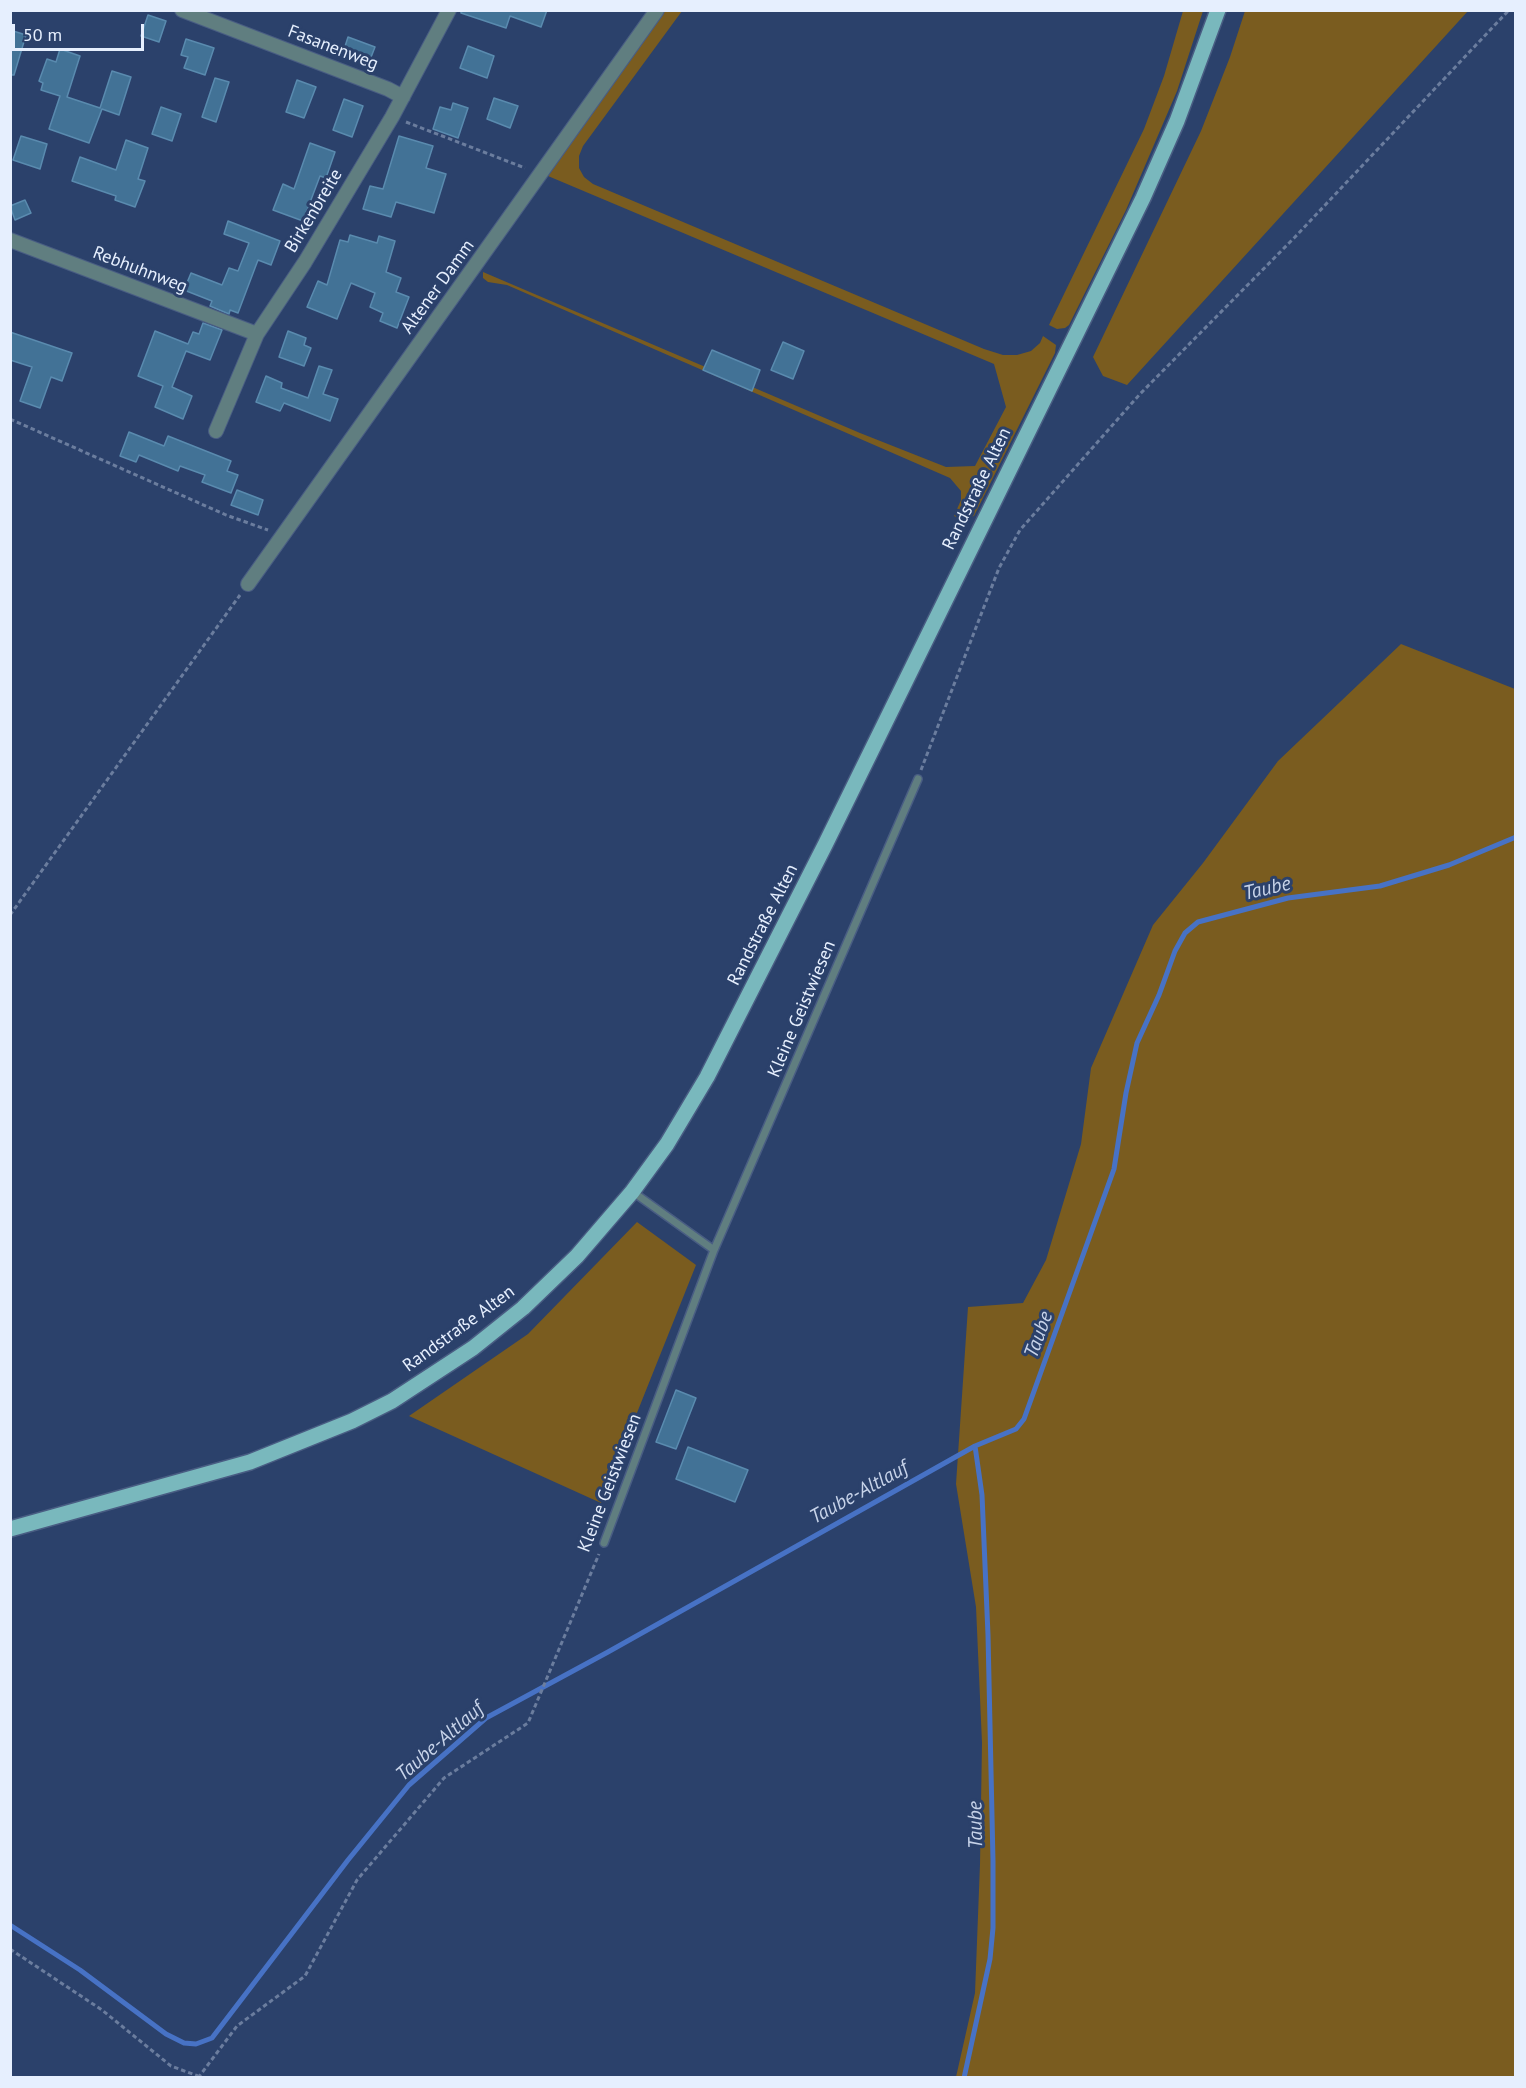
<!DOCTYPE html>
<meta charset="utf-8">
<style>
body{margin:0}
#map{position:relative;width:1526px;height:2088px;overflow:hidden;background:#2b416b;font-family:"PT Sans",sans-serif}
canvas{display:block}
.frame{position:absolute;inset:0;border:12px solid #e6effe;pointer-events:none}
.scale{position:absolute;left:12px;top:24px;width:132px;height:27px;box-sizing:border-box;border:3px solid #e6effe;border-top:0;padding-left:8px;font-size:18px;line-height:21px;white-space:nowrap;color:#e6effe;-webkit-text-stroke:4px #2b416b;paint-order:stroke}
</style>
<div id="map">
<canvas width="1526" height="2088"></canvas>
<div class="frame"></div>
<div class="scale">50 m</div>
</div>
<script>
const ctx = document.querySelector('canvas').getContext('2d');
ctx.lineJoin = 'round';
function paint(path, color) { ctx.fillStyle = color; ctx.fill(path, 'evenodd'); }
const toPath = rows => new Path2D(rows.map(r => 'M' + r).join(''));
function trace(path, color, width, dash) { ctx.strokeStyle = color; ctx.lineWidth = width; ctx.lineCap = dash ? 'butt' : 'round'; ctx.setLineDash(dash || []); ctx.stroke(path); }
function label(font, color, halo, rows, align = 'center') {
  ctx.font = font + ' "PT Sans",sans-serif'; ctx.lineWidth = 6; ctx.setLineDash([]); ctx.textBaseline = 'middle'; ctx.strokeStyle = halo; ctx.fillStyle = color; for (const [text, x, y, turn = 0] of rows) {
    ctx.save(); ctx.translate(x, y); ctx.rotate((+turn || 0) * Math.PI / 180); ctx.textAlign = isNaN(turn) ? turn : align; if (halo) ctx.strokeText(text, 0, 0); ctx.fillText(text, 0, 0); ctx.restore();
  }
}
const green = toPath([
 [663,11,682,11,583,146,579,156,579,168,584,177,593,184,984,349,1003,355,1017,355,1031,351,1040,343,1043,336,1056,345,1055,353,974,516,961,519,954,516,961,500,961,491,950,478,507,285,488,282,483,278,483,272,860,433,946,467,975,466,1006,407,994,364,548,176],
 [1183,11,1203,11,1177,91,1126,210,1069,325,1065,328,1057,329,1049,325,1144,129,1164,76],
 [1245,11,1468,11,1127,385,1103,376,1093,357,1201,131,1230,57],
 [1401,644,1515,689,1515,2077,956,2077,975,1993,980,1864,982,1743,976,1607,956,1484,968,1307,1023,1303,1046,1260,1081,1144,1091,1068,1153,925,1203,863,1278,761],
 [637,1222,696,1265,601,1503,409,1416,528,1334]
]);
const stream = toPath([
 [10,1925,80,1970,166,2034,184,2043,196,2044,212,2038,348,1860,409,1785,486,1718,608,1652,975,1446],
 [964,2078,990,1959,993,1928,993,1861,988,1635,982,1495,975,1446,1016,1429,1024,1419,1114,1169,1126,1093,1137,1043,1159,995,1175,951,1185,933,1198,922,1288,898,1380,886,1449,865,1516,837]
]);
const building = toPath([
 [461,10,547,10,541,27,510,16,506,28,461,13,461,10],
 [148,15,166,21,159,42,141,36,148,15],
 [10,30,26,35,14,75,10,75,10,30],
 [348,37,375,47,368,65,342,56,348,37],
 [186,39,214,48,205,75,184,68,188,57,181,55,186,39],
 [468,46,494,56,487,78,460,68,468,46],
 [60,49,80,56,67,97,100,108,112,71,131,77,119,115,102,109,89,143,49,129,60,96,41,90,43,83,39,81,47,59,56,62,60,49],
 [215,78,229,82,216,122,202,117,215,78],
 [297,80,316,87,304,118,286,112,297,80],
 [494,98,518,106,510,128,487,119,494,98],
 [344,99,363,106,352,137,333,130,344,99],
 [453,103,468,108,458,138,433,129,440,107,451,110,453,103],
 [161,107,181,114,172,141,152,134,161,107],
 [21,136,47,144,40,169,13,160,21,136],
 [399,136,433,146,426,168,446,174,434,213,396,202,391,217,363,209,370,186,383,189,399,136],
 [126,140,148,148,138,179,145,181,135,207,115,200,116,196,72,181,80,157,116,170,126,140],
 [310,143,335,152,326,178,320,176,303,221,273,210,283,184,294,189,310,143],
 [25,200,31,213,15,220,10,206,25,200],
 [228,221,280,241,271,265,258,260,238,313,230,310,229,314,210,306,212,301,184,290,191,273,222,285,229,268,238,271,249,243,224,234,228,221],
 [350,235,377,243,379,236,395,241,386,272,401,278,396,292,409,297,397,328,380,321,383,313,370,307,375,293,351,283,337,319,307,307,318,281,327,285,340,240,348,242,350,235],
 [203,323,222,330,210,360,186,351,172,387,192,396,183,419,155,407,163,386,138,376,155,331,188,344,193,332,199,334,203,323],
 [288,331,306,338,304,345,311,348,304,366,279,357,288,331],
 [10,332,72,353,62,381,51,377,40,408,20,401,32,367,10,360,10,332],
 [783,342,804,351,793,379,771,370,783,342],
 [712,350,760,370,752,391,703,370,712,350],
 [319,366,332,370,323,394,338,399,330,421,284,403,280,411,256,402,266,376,282,383,281,388,308,398,319,366],
 [129,432,164,446,168,436,231,461,227,471,238,475,231,493,202,482,205,475,180,466,178,471,139,455,136,462,120,456,129,432],
 [237,490,263,500,258,515,231,505,237,490],
 [676,1390,696,1398,676,1449,656,1442,676,1390],
 [688,1447,748,1470,735,1502,676,1479,688,1447]
]);
const path = toPath([
 [406,122,525,168],
 [10,419,226,515,268,530],
 [921,770,999,568,1020,530,1140,394,1295,237,1509,10],
 [10,915,240,595],
 [10,1949,102,2010,171,2066,198,2076],
 [198,2078,237,2026,305,1976,357,1880,444,1778,528,1723,599,1554]
]);
const lane = toPath([
 [633,1192,714,1250],
 [604,1543,714,1250,918,779]
]);
const street = toPath([
 [182,10,388,89,403,97],
 [10,240,257,334],
 [216,431,257,334,305,262,392,117,449,10],
 [248,584,657,10]
]);
const primary = toPath([
 [10,1529,250,1462,352,1421,392,1401,473,1348,523,1308,577,1256,632,1192,667,1144,707,1077,825,845,1143,198,1177,121,1218,10]
]);
const streetNames = [
 ["Fasanenweg",333,48,21],
 ["Birkenbreite",314,211,-59],
 ["Rebhuhnweg",140,270,21],
 ["Altener Damm",438,287,-54],
 ["Randstraße Alten",977,489,-64],
 ["Randstraße Alten",763,925,-63],
 ["Kleine Geistwiesen",802,1009,-67],
 ["Randstraße Alten",459,1329,-36],
 ["Kleine Geistwiesen",610,1483,-69]
];
const waterNames = [
 ["Taube",1267,889,-13],
 ["Taube",1039,1335,-70],
 ["Taube-Altlauf",859,1493,-29],
 ["Taube-Altlauf",440,1742,-41],
 ["Taube",976,1825,-91]
];
paint(green, '#7a5c1f');
trace(stream, '#4772c5', 5);
paint(building, '#427296');
trace(building, '#5a8baf', 1.5);
trace(lane, '#495d83', 10);
trace(street, '#495d83', 16);
trace(primary, '#495d83', 18);
trace(path, '#6b7d9e', 3, [4.5, 3]);
trace(lane, '#607e80', 7);
trace(street, '#607e80', 14);
trace(primary, '#79b8bd', 15);
label('18px', '#e6effe', '#2b416b', streetNames);
label('italic 20px', '#c7d3e9', '#2b416b', waterNames);
</script>
